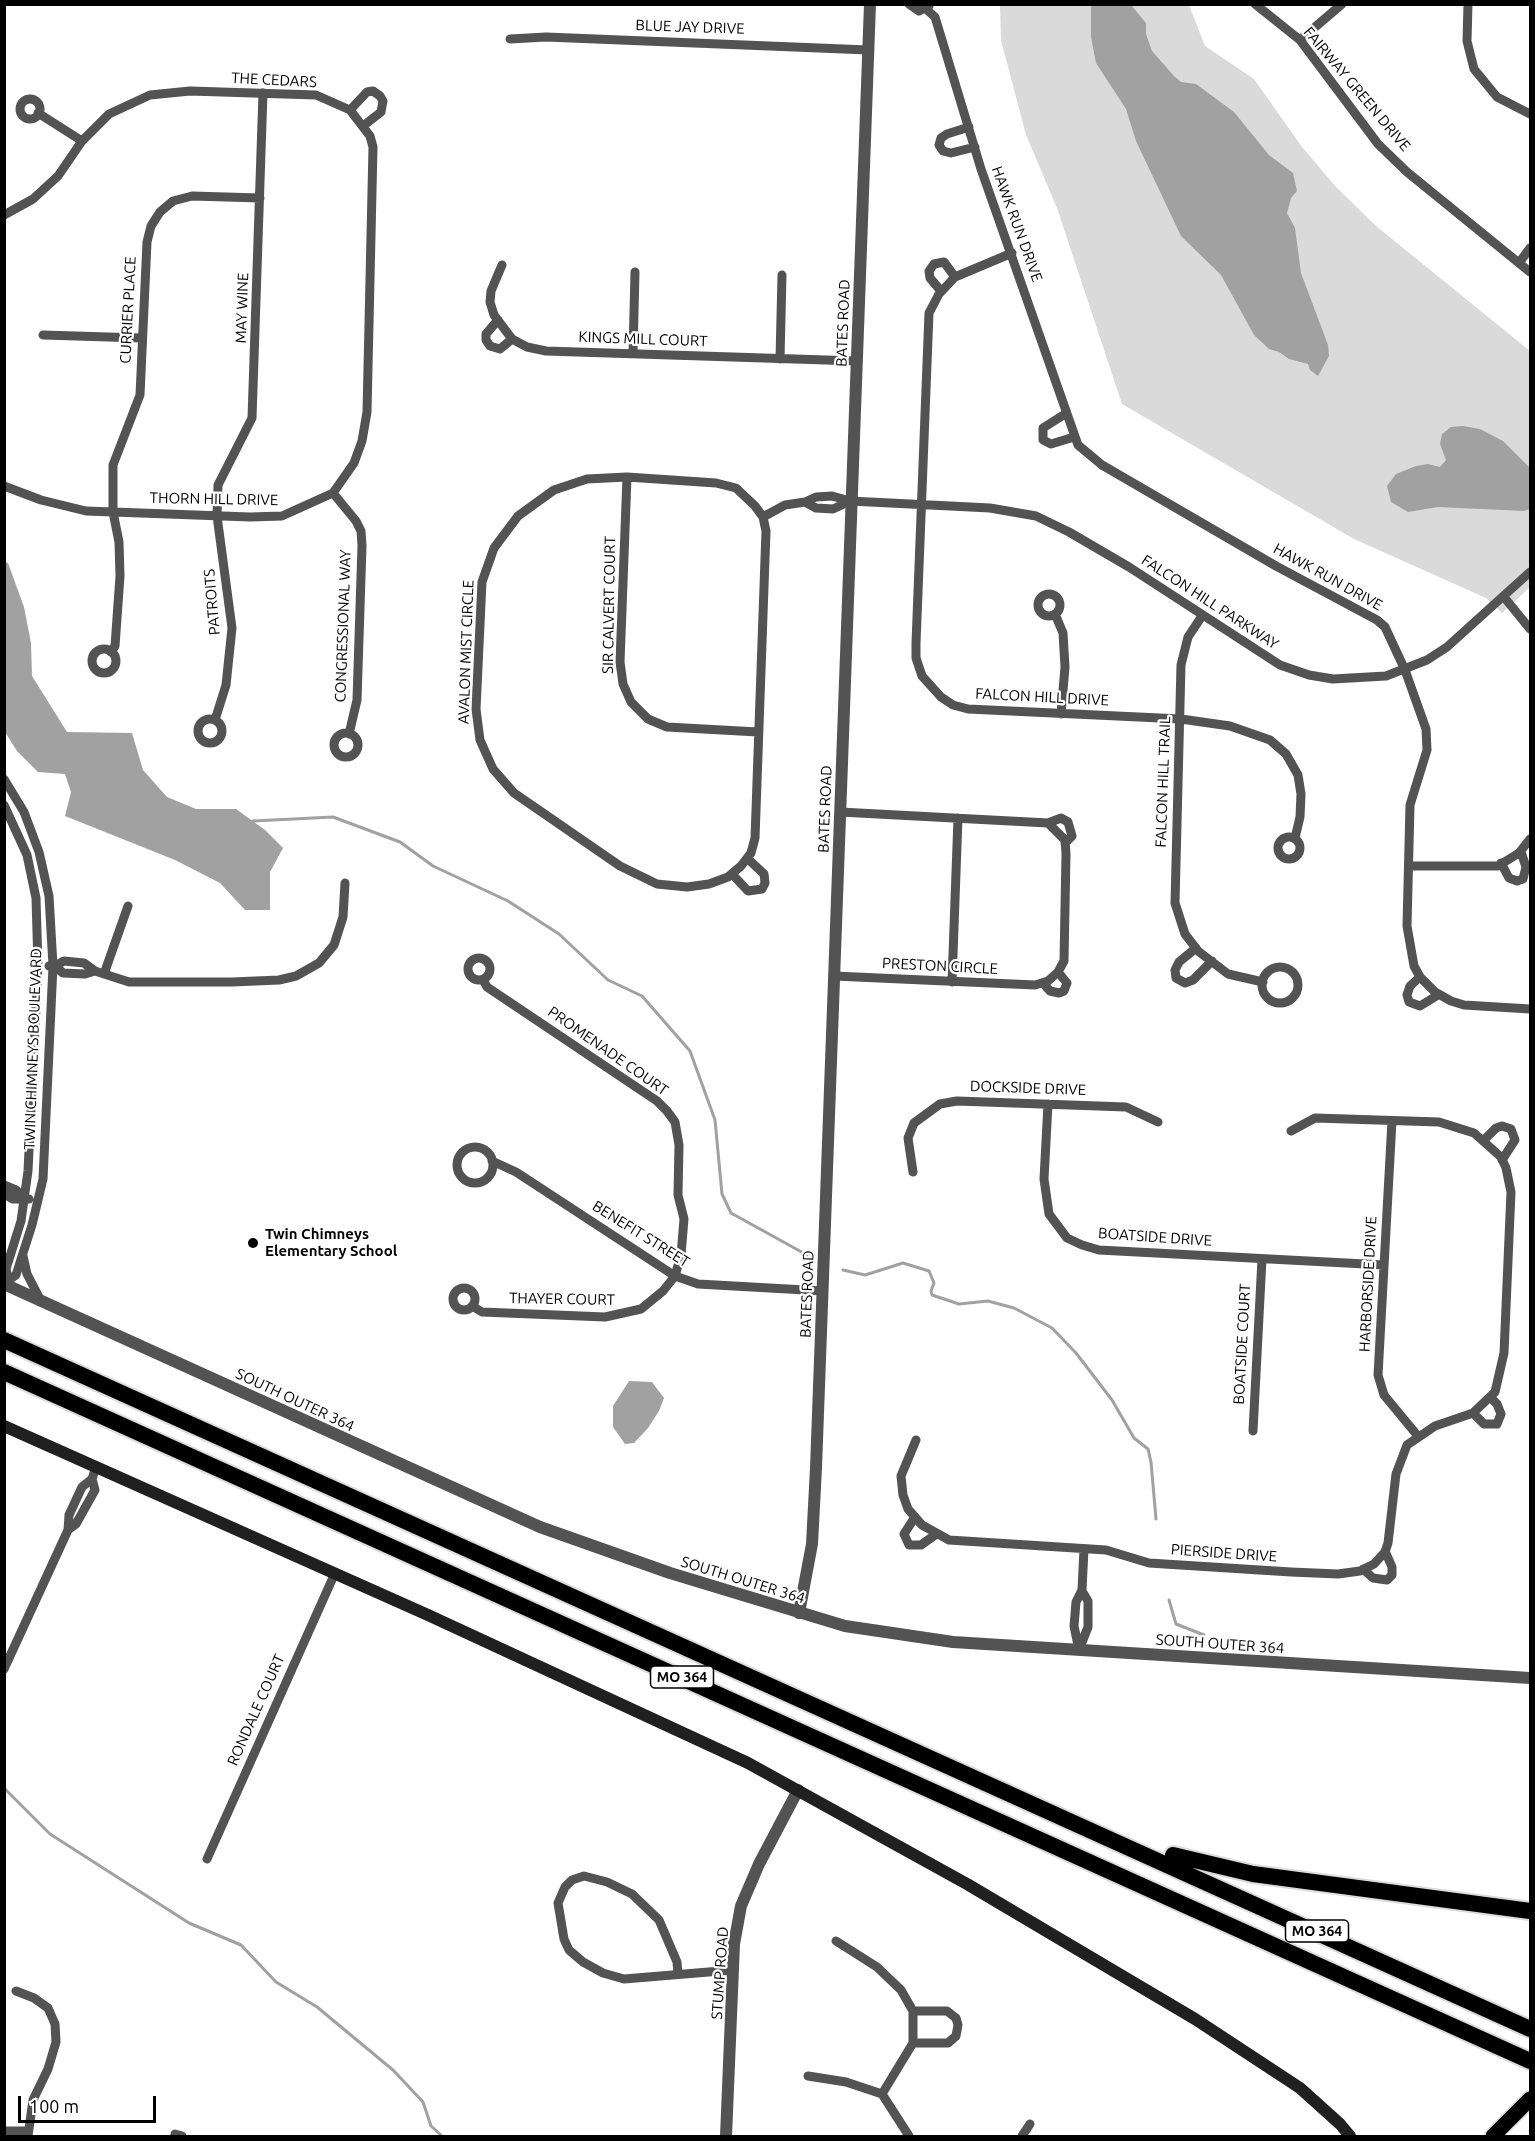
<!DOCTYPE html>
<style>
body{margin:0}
#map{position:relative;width:1535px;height:2141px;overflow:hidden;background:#fff;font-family:Ubuntu,sans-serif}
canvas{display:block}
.frame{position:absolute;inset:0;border:6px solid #000;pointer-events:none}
.scale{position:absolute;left:18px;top:2096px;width:138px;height:27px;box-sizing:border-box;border:3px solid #000;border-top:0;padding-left:8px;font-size:18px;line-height:21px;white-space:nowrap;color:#000;-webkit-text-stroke:4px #fff;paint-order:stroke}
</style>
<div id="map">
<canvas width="1535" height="2141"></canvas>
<div class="frame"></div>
<div class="scale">100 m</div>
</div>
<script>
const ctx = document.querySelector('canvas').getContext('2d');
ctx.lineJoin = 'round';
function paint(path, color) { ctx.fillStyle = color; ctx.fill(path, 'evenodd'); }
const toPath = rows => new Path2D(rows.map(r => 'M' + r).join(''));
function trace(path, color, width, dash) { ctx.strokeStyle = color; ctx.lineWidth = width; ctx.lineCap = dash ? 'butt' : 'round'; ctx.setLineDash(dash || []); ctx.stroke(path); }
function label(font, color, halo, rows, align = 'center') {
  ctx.font = font + ' Ubuntu,sans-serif'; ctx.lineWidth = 4.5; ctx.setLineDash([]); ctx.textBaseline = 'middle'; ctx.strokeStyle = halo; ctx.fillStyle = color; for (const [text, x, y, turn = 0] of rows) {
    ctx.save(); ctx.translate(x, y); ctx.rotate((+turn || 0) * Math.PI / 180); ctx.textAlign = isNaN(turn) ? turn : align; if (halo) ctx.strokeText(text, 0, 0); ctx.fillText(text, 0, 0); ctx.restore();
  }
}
const green = toPath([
 [1000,5,1189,5,1205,46,1254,79,1302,147,1336,187,1376,226,1530,351,1530,587,1502,613,1486,598,1354,539,1122,404,1057,208,1026,135,1001,40]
]);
const water = toPath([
 [1091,5,1131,5,1146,23,1146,34,1152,51,1174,76,1181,82,1196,84,1234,112,1269,155,1293,173,1297,191,1291,198,1287,213,1295,228,1301,273,1328,345,1329,356,1318,376,1310,370,1308,364,1289,359,1279,352,1269,349,1254,335,1221,275,1181,236,1136,141,1126,109,1096,63,1091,37],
 [1463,426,1480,429,1503,441,1530,468,1530,509,1524,511,1438,507,1408,512,1391,502,1387,486,1396,474,1416,466,1428,464,1440,467,1446,460,1440,444,1442,434,1451,427],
 [5,562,8,563,24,607,31,643,32,676,67,732,132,733,143,770,167,797,196,809,236,809,265,830,283,848,270,872,270,910,245,910,220,883,175,860,65,816,71,792,65,774,38,772,17,751,5,732],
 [629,1381,652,1382,664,1398,659,1411,648,1428,634,1443,625,1444,613,1427,613,1406]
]);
const stream = toPath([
 [253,821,333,817,400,842,433,866,508,901,559,934,608,980,642,996,690,1051,715,1120,722,1194,731,1213,807,1255],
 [843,1270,865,1275,903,1263,929,1271,934,1283,931,1291,932,1295,959,1304,988,1301,1014,1308,1052,1328,1076,1353,1112,1400,1134,1438,1148,1449,1151,1462,1156,1519],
 [1169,1600,1176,1624,1204,1635],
 [4,1788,50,1834,189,1923,241,1945,276,1982,317,2007,393,2070,423,2102,431,2126,442,2136]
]);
const minor = toPath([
 [909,4,919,11,929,6],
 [1255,4,1300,40,1378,144,1407,172,1530,272],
 [1468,4,1467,41,1474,69,1497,97,1530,114],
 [926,9,935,17,981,169,1078,445,1102,465,1276,566,1377,620,1385,627,1405,670,1426,729,1427,750,1410,805,1407,926,1414,966,1420,977,1435,992,1451,1001,1464,1005,1530,1009],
 [510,39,546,37,868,50],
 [1300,40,1342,4],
 '20 109a10 10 0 1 1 20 0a10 10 0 1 1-20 0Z',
 [350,110,367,92,373,91,380,96,383,101,381,112,363,126],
 [38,113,82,141],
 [969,127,947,134,941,138,939,145,943,151,951,153,975,147],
 [4,215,33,199,58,176,82,141,109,114,150,95,190,91,316,95,350,110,370,136,373,147,367,412,362,441,354,463,333,493,282,516,250,517,86,511,41,500,4,486],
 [1012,253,955,277,939,294,929,313,916,643,916,658,922,676,941,697,953,705,968,709,1181,719,1230,726,1270,740,1286,754,1298,775,1301,794,1300,817,1295,838],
 [1519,263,1530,248],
 [502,265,491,291,490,302,494,315,512,339,527,347,546,351,857,361],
 [941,291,930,278,929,271,934,264,944,262,955,277],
 [498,320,486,334,486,340,490,346,500,349,512,339],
 [43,335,141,338],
 [633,353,635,272],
 [780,359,782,275],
 [1065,414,1043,428,1043,440,1051,444,1074,437],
 [627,477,716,483,736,488,755,506,763,517,766,531,755,838,751,853,741,866,728,877,709,884,687,887,657,884,620,866,514,793,493,769,480,740,476,709,482,582,494,548,518,516,554,490,587,479,627,477],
 [627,477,620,662,623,684,631,702,648,719,667,727,758,732],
 [333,493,356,521,361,531,362,546,357,700,349,734],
 [805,502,816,508,833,509,850,501],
 [763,517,785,505,805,502,816,497,832,496,850,501,990,508,1036,516,1069,532,1129,567,1280,665,1309,675,1333,679,1386,676,1427,660,1447,647,1530,572],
 '1038 605a11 11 0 1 1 22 0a11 11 0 1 1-22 0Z',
 [1504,597,1530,629],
 [1055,614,1063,633,1065,667,1061,714],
 [1202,616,1188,637,1181,665,1175,903,1185,934,1198,951,1228,974,1263,982],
 '92 661a12 12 0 1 1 24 0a12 12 0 1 1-24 0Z',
 [111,652,115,646,120,576,119,542,113,512,113,465,140,395,147,242,151,226,160,212,173,201,192,196,260,198],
 '198 731a12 12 0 1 1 24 0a12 12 0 1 1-24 0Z',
 [215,720,226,685,232,628,217,516,218,485,252,418,263,93],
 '334 745a12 12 0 1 1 24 0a12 12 0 1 1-24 0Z',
 [4,779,24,812,39,852,49,896,53,966,43,1179,32,1225,16,1275,4,1283],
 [4,805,27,855,36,898,38,966,28,1171,21,1221,6,1269,8,1278],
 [1048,823,1061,818,1068,822,1072,836,1065,843],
 '1278 848a11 11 0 1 1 22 0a11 11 0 1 1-22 0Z',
 [1501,863,1509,878,1517,881,1523,879,1526,867,1521,852],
 [1410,866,1498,866,1519,853,1530,839],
 [732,874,748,891,762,889,765,883,764,874,747,858],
 [1196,948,1179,962,1175,970,1176,978,1185,983,1193,980,1212,961],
 '468 969a11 11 0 1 1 22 0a11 11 0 1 1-22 0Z',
 [49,966,55,966,64,961,84,963,95,971,129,982,232,982,279,980,296,976,319,963,334,945,343,917,345,883],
 [55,966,63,973,85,974,95,971],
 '1262 985a18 18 0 1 1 36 0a18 18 0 1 1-36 0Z',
 [104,974,128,906],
 [834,976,1035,985,1048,981,1058,972,1064,961,1066,854,1065,840,1048,823,840,812],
 [1420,977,1410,986,1407,995,1409,1002,1420,1006,1438,995],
 [952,982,958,818],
 [1043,983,1050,991,1059,993,1064,991,1067,983,1058,972],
 [1048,1104,1044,1179,1049,1214,1067,1238,1082,1245,1099,1250,1384,1265],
 [1392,1121,1378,1375,1384,1395,1417,1435],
 [1484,1140,1496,1128,1502,1126,1511,1129,1515,1140,1502,1160],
 '457 1165a18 18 0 1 1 36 0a18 18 0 1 1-36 0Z',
 [492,1161,516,1172,675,1276,698,1284,823,1291],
 [913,1172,908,1138,914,1123,940,1104,957,1101,1126,1107,1158,1122],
 [4,1185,16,1190,24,1198],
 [4,1194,13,1199,29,1199],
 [23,1256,27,1274,41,1301],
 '453 1299a11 11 0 1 1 22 0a11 11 0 1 1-22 0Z',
 [472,1306,482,1312,605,1317,641,1309,663,1291,675,1276,681,1255,684,1219,678,1195,679,1145,675,1122,667,1111,657,1101,487,987,483,980],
 [1473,1413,1484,1424,1497,1424,1501,1414,1497,1404,1491,1398],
 [1253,1431,1262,1259],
 [916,1440,901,1476,903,1495,908,1509,922,1525,949,1540,1106,1550,1149,1563,1291,1572,1338,1574,1360,1571,1374,1564,1385,1552,1388,1543,1396,1474,1407,1445,1435,1426,1473,1413,1495,1392,1504,1353,1511,1192,1506,1168,1501,1157,1474,1133,1439,1122,1315,1118,1291,1131],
 [915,1517,904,1534,909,1545,921,1545,935,1535],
 [68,1530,76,1524,95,1490,92,1479],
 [1363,1569,1373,1578,1387,1580,1392,1575,1392,1567,1385,1551],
 [1079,1650,1074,1626,1076,1602,1082,1590,1084,1549],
 [1079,1650,1088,1627,1088,1601,1082,1591],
 [4,1669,68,1530,69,1515,82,1487,92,1479,96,1467],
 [207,1859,335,1573],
 [836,1941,877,1967,901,1990,913,2011,913,2043,882,2094],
 [678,1974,677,1962,659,1920,632,1894,607,1882,584,1876,572,1880,565,1887,558,1903,564,1939,569,1950,583,1962,603,1973,624,1979,733,1970],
 [16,1991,34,1998,48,2008,55,2024,56,2042,48,2069,33,2100,28,2136],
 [913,2011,947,2011,956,2018,958,2025,956,2036,948,2043,913,2043],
 [808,2076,846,2082,882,2094,909,2136],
 [4,2131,28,2131],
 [175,2134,182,2136],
 [1022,2136,1030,2124]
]);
const tertiary = toPath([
 [4,1284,540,1527,670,1573,845,1626,953,1642,1530,1678],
 [799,1613,812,1544,816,1468,870,4],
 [726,2136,734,1944,741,1906,759,1864,798,1790]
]);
const secondary = toPath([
 [4,1426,428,1615,748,1763,967,1884,1195,2019,1300,2088,1340,2124,1350,2136]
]);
const primary = toPath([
 [1493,2136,1530,2099]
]);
const motorway = toPath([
 [4,1340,1530,2029],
 [4,1372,1530,2061],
 [1173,1855,1253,1874,1530,1911]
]);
const markers = [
 [253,1243,6,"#000"]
];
const shields = [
 [682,1677,63],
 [1317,1931,63]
];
const shieldNames = [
 ["MO 364",682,1677],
 ["MO 364",1317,1931]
];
const streetNames = [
 ["BLUE JAY DRIVE",690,27,2],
 ["THE CEDARS",274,80,3],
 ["FAIRWAY GREEN DRIVE",1357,89,50],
 ["HAWK RUN DRIVE",1017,224,70],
 ["MAY WINE",242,308,-88],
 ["CURRIER PLACE",128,310,-87],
 ["BATES ROAD",843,323,-88],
 ["KINGS MILL COURT",643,339,2],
 ["THORN HILL DRIVE",214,499,1],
 ["HAWK RUN DRIVE",1328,577,29],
 ["PATROITS",212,602,-95],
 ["FALCON HILL PARKWAY",1210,602,33],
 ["SIR CALVERT COURT",609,605,-89],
 ["CONGRESSIONAL WAY",343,626,-88],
 ["AVALON MIST CIRCLE",466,652,-88],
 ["FALCON HILL DRIVE",1042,697,3],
 ["FALCON HILL TRAIL",1163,782,-88],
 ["BATES ROAD",825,809,-88],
 ["PRESTON CIRCLE",940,966,3],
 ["TWIN CHIMNEYS BOULEVARD",33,1049,-88],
 ["PROMENADE COURT",608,1051,35],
 ["DOCKSIDE DRIVE",1028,1088,2],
 ["BENEFIT STREET",641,1234,32],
 ["BOATSIDE DRIVE",1155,1237,4],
 ["HARBORSIDE DRIVE",1368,1284,-87],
 ["BATES ROAD",807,1294,-88],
 ["THAYER COURT",562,1299,1],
 ["BOATSIDE COURT",1242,1344,-87],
 ["SOUTH OUTER 364",295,1400,25],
 ["PIERSIDE DRIVE",1224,1553,4],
 ["SOUTH OUTER 364",743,1580,17],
 ["SOUTH OUTER 364",1220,1644,4],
 ["RONDALE COURT",256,1710,-66],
 ["STUMP ROAD",720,1973,-86]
];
const poiNames = [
 ["Twin Chimneys",265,1234],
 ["Elementary School",265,1251]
];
paint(green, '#dadada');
paint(water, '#a1a1a1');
trace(stream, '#a1a1a1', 3);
trace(primary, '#dbdbdb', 18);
trace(motorway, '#dbdbdb', 20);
trace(minor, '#535353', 9);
trace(tertiary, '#535353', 12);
trace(secondary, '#202020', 12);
trace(primary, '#000', 15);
trace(motorway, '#000', 16);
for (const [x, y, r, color] of markers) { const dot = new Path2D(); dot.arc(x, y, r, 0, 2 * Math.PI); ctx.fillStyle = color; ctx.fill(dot); trace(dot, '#fff', 2); }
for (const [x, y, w] of shields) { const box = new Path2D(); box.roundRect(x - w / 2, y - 11, w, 22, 4.5); ctx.fillStyle = '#fff'; ctx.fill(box); trace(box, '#000', 1.5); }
label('bold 14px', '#000', null, shieldNames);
label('15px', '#000', '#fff', streetNames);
label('bold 15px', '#000', '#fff', poiNames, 'left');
</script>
